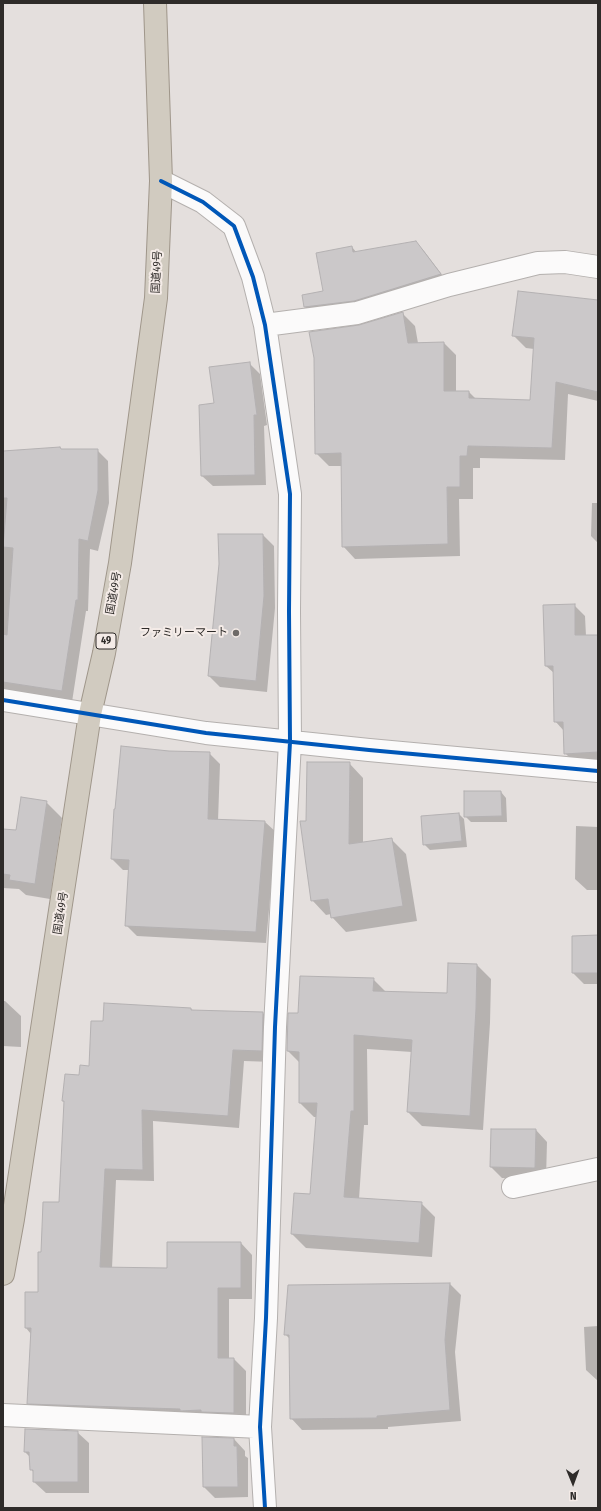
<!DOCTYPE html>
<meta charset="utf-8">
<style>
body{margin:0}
#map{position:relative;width:601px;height:1511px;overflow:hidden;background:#e4dfdd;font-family:"Fira Sans Condensed",sans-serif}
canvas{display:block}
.frame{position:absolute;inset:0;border:4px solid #2e2b29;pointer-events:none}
.north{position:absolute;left:553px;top:1463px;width:40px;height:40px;-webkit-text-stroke:3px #f4ebe7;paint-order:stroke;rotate:179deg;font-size:11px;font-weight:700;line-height:16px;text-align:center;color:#2e2b29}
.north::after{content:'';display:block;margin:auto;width:14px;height:18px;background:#2e2b29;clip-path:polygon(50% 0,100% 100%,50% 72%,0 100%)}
</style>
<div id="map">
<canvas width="601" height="1511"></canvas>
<div class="frame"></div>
<div class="north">N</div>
</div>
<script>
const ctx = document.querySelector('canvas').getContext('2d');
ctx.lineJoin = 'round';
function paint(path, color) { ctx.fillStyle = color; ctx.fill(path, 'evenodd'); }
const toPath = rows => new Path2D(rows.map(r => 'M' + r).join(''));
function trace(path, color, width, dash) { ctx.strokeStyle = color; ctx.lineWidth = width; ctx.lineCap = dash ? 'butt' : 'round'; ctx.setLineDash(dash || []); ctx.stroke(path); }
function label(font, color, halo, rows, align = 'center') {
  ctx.font = font + ' "Fira Sans Condensed","Noto Sans JP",sans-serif'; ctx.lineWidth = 4; ctx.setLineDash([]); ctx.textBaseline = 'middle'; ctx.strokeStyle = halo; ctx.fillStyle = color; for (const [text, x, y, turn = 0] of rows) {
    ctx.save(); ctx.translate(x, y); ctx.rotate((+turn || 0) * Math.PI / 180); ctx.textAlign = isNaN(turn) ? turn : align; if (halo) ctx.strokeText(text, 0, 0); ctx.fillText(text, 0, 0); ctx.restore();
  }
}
const shadow = toPath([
 [415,242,424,251,449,284,314,316,305,307,325,292,352,247,357,253],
 [598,301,598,401,568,394,565,460,480,458,480,468,473,468,473,499,459,499,460,556,355,559,343,546,342,466,329,466,316,453,359,326,402,313,415,326,418,343,444,343,456,355,456,392,469,392,476,399,531,401,534,349,526,348,513,335],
 [249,363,260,374,267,425,264,426,266,485,213,486,202,476,215,404],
 [97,450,108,461,109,503,98,551,90,549,88,611,86,611,72,702,3,690,3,452],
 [592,503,598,503,598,543,591,536],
 [263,535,274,546,275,608,267,692,220,687,209,676],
 [574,605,585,616,586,636,598,636,598,763,576,764,565,753,564,731,555,721,554,673,546,666],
 [169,752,209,753,220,764,218,821,265,822,276,832,266,943,137,936,126,925,130,870,123,870,112,859],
 [349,763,363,778,363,844,392,840,406,854,417,921,346,932,332,917,331,914,326,915,312,900],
 [501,792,506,798,507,822,471,822,465,816],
 [46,802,62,818,50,899,26,895,19,889,3,888,3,830,17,831],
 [459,814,464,819,467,847,430,850,424,844],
 [576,826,598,827,598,890,587,890,575,879],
 [598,936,598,984,584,984,573,973],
 [477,965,491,979,490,1023,483,1130,422,1126,408,1112,412,1052,367,1049,368,1125,364,1125,359,1199,421,1203,435,1217,432,1257,306,1248,292,1234,311,1196,317,1117,314,1117,300,1103,300,1063,288,1051,299,1014,373,979,386,992,448,994],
 [3,1001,5,1001,21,1016,21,1047,3,1046],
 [191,1009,194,1011,263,1013,274,1025,273,1062,244,1061,239,1128,153,1121,154,1181,116,1180,112,1268,168,1269,241,1243,252,1255,252,1299,229,1299,229,1359,234,1359,246,1371,246,1424,39,1415,28,1403,31,1334,26,1328,39,1293,42,1253,60,1203,65,1103,63,1101,80,1076,90,1067,104,1022],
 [536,1130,547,1142,546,1179,502,1178,491,1167],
 [450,1284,461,1295,455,1352,461,1421,388,1427,388,1429,302,1430,291,1418,290,1339,285,1334,289,1286],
 [598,1326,598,1381,586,1370,584,1327],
 [77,1432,89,1443,89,1493,46,1493,34,1482,34,1473,31,1469,30,1457,25,1452],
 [203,1438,234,1439,245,1451,245,1456,248,1458,248,1497,215,1498,204,1487]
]);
const building = toPath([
 [416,241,441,274,354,301,304,307,302,295,323,291,316,253,352,246,353,252,416,241],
 [518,291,598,300,598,392,556,382,552,448,468,446,467,456,460,456,460,487,447,487,448,544,342,547,341,453,315,454,314,358,309,332,359,325,403,312,408,343,444,342,444,391,469,391,469,398,530,400,534,338,512,336,518,291],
 [250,362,257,415,254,415,255,475,201,476,199,405,214,403,209,367,250,362],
 [60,447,61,449,98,449,98,490,88,541,79,539,78,600,76,600,62,691,3,682,3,634,7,635,13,548,3,547,7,498,3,498,3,451,60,447],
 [218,534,263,534,264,596,256,681,208,676,219,564,218,534],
 [575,604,575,635,598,635,598,752,564,754,563,722,554,722,553,666,545,666,543,605,575,604],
 [121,746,169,751,210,752,208,819,265,821,256,932,125,926,129,860,111,859,114,809,115,809,121,746],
 [307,762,350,762,349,844,392,838,403,906,331,918,328,899,311,901,300,821,306,821,307,762],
 [464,791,501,791,502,816,464,817,464,791],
 [21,797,47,801,35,884,9,880,10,875,3,874,3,829,16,830,21,797],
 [459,813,462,841,423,845,421,816,459,813],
 [598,935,598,973,572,973,572,936,598,935],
 [448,963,477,964,476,1008,470,1116,407,1112,412,1040,354,1035,354,1111,351,1111,344,1197,422,1202,419,1243,291,1234,294,1193,310,1194,317,1103,299,1103,299,1052,287,1051,288,1013,298,1013,300,976,374,978,373,991,447,993,448,963],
 [104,1003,191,1008,191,1010,263,1012,262,1051,233,1050,228,1116,142,1110,143,1170,105,1169,100,1267,167,1268,167,1242,241,1242,241,1288,218,1288,218,1358,234,1358,234,1413,201,1412,201,1410,180,1411,180,1409,27,1404,31,1328,25,1328,25,1292,38,1292,38,1252,41,1252,43,1202,59,1202,64,1101,62,1101,65,1074,79,1075,80,1065,89,1066,91,1021,103,1021,104,1003],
 [491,1129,536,1129,535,1168,490,1167,491,1129],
 [450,1283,445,1340,450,1410,377,1416,377,1418,290,1419,289,1335,284,1335,288,1285,450,1283],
 [25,1429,78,1431,78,1482,33,1482,33,1470,30,1470,29,1452,24,1452,25,1429],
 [202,1437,234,1438,234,1446,237,1446,238,1487,203,1487,202,1437]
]);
const street = toPath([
 [161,181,203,202,234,226,253,277,265,325,290,494,289,611,290,742,275,1027,266,1318,260,1427,265,1508],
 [265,325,357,313,449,285,538,263,565,262,598,267],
 [3,700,206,733,369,750,598,771],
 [513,1187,598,1169],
 [3,1415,260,1427]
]);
const highway = toPath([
 [3,1274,13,1219,90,714,104,653,120,563,156,298,161,181,155,3]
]);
const cycleway = toPath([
 [161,181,203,202,234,226,253,277,265,325,290,494,289,611,290,742,275,1027,266,1318,260,1427,265,1508],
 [3,700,206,733,369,750,598,771]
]);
const markers = [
 [236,633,4,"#6e6a68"]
];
const shields = [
 [106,641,20]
];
const shieldNames = [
 ["49",106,641]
];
const streetNames = [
 ["国道49号",157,272,-87],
 ["国道49号",114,593,-80],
 ["国道49号",61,913,-81]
];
const poiNames = [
 ["ファミリーマート",228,633]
];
paint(shadow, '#0003');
paint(building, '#cbc8c9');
trace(building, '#b4b1b2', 1);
trace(street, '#b4b0ae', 24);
trace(highway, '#9f968a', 24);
trace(street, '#fbfafa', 22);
trace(highway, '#d1cbc0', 22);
trace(cycleway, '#0057b8', 4);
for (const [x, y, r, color] of markers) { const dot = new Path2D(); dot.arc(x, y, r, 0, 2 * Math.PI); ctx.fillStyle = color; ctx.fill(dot); trace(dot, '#f4ebe7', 1.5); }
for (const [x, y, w] of shields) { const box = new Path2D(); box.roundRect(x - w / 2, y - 8, w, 16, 3); ctx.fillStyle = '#f4ebe7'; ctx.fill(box); trace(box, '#2e2b29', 1); }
label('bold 10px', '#2e2b29', null, shieldNames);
label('11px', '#2e2b29', '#f4ebe7', streetNames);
label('11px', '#2e2b29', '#f4ebe7', poiNames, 'right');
</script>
